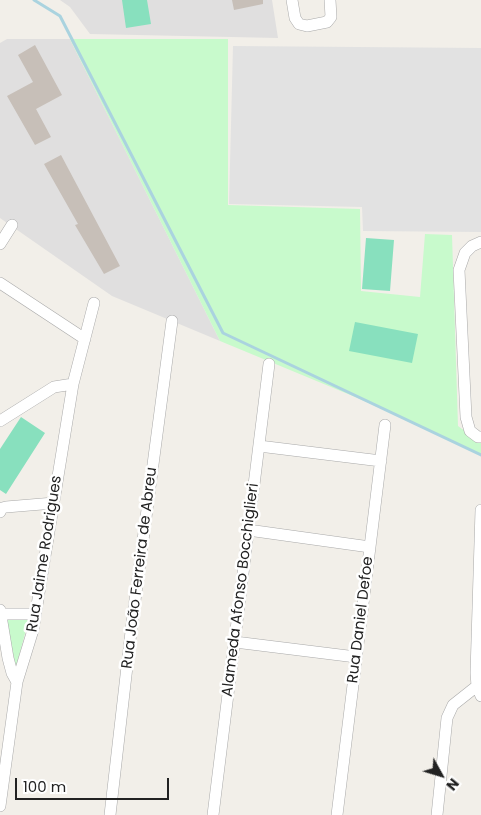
<!DOCTYPE html>
<meta charset="utf-8">
<style>
body{margin:0}
#map{position:relative;width:481px;height:815px;overflow:hidden;background:#f2efe9;font-family:Poppins,sans-serif}
canvas{display:block}
.north{position:absolute;left:416px;top:750px;width:50px;height:50px;-webkit-text-stroke:4px #fff;paint-order:stroke;rotate:129deg;font-size:14px;font-weight:700;line-height:20px;text-align:center;color:#222}
.north::after{content:'';display:block;margin:auto;width:18px;height:22px;background:#222;clip-path:polygon(50% 0,100% 100%,50% 72%,0 100%)}
.scale{position:absolute;left:15px;top:778px;width:154px;height:22px;box-sizing:border-box;border:2px solid #222;border-top:0;padding-left:6px;font-size:15px;line-height:18px;white-space:nowrap;color:#222;-webkit-text-stroke:4px #fff;paint-order:stroke}
</style>
<div id="map">
<canvas width="481" height="815"></canvas>
<div class="north">N</div>
<div class="scale">100 m</div>
</div>
<script>
const ctx = document.querySelector('canvas').getContext('2d');
ctx.lineJoin = 'round';
function paint(path, color) { ctx.fillStyle = color; ctx.fill(path, 'evenodd'); }
const toPath = rows => new Path2D(rows.map(r => 'M' + r).join(''));
function trace(path, color, width, dash) { ctx.strokeStyle = color; ctx.lineWidth = width; ctx.lineCap = dash ? 'butt' : 'round'; ctx.setLineDash(dash || []); ctx.stroke(path); }
function label(font, color, halo, rows, align = 'center') {
  ctx.font = font + ' Poppins,sans-serif'; ctx.lineWidth = 5; ctx.setLineDash([]); ctx.textBaseline = 'middle'; ctx.strokeStyle = halo; ctx.fillStyle = color; for (const [text, x, y, turn = 0] of rows) {
    ctx.save(); ctx.translate(x, y); ctx.rotate((+turn || 0) * Math.PI / 180); ctx.textAlign = isNaN(turn) ? turn : align; if (halo) ctx.strokeText(text, 0, 0); ctx.fillText(text, 0, 0); ctx.restore();
  }
}
const residential = toPath([
 [60,0,272,0,278,38,90,34,70,7],
 [7,39,70,39,220,341,112,296,0,218,0,43]
]);
const park = toPath([
 [70,39,228,39,228,205,360,209,361,291,420,297,425,234,452,235,458,426,477,440,481,441,481,455,360,399,220,341],
 [7,618,29,618,16,668,8,630]
]);
const pitch = toPath([
 [122,0,147,0,151,24,126,28],
 [366,238,394,240,390,291,362,289],
 [355,322,418,334,412,363,349,351],
 [21,417,45,433,6,494,0,490,0,449]
]);
const parking = toPath([
 [233,46,481,48,481,232,363,231,362,207,229,204]
]);
const stream = toPath([
 [34,0,60,16,223,333,481,455]
]);
const building = toPath([
 [232,0,263,0,263,4,234,10],
 [35,45,62,95,36,109,51,137,35,145,7,96,33,82,18,55],
 [61,155,120,266,104,274,75,225,78,224,44,164]
]);
const minor = toPath([
 [292,0,295,18,299,24,307,26,327,22,331,17,330,0],
 [481,242,472,246,465,253,459,270,466,417,470,431,478,437,481,437],
 [0,244,12,225],
 [0,283,85,339],
 [0,421,54,387,73,384],
 [259,446,381,461],
 [481,510,476,673,477,686,481,696],
 [0,512,2,508,6,507,54,503],
 [248,530,370,547],
 [0,610,8,658,12,673,17,682],
 [1,614,36,614],
 [235,642,356,657],
 [0,806,17,682,33,630,73,384,94,303],
 [110,815,132,623,172,321],
 [213,815,269,364],
 [337,815,385,425],
 [437,815,447,718,453,705,477,686]
]);
const streetNames = [
 ["Rua Jaime Rodrigues",45,554,-81],
 ["Rua João Ferreira de Abreu",140,568,-83],
 ["Alameda Afonso Bocchiglieri",241,590,-83],
 ["Rua Daniel Defoe",361,620,-83]
];
paint(residential, '#e0dfdf');
paint(park, '#c8facc');
paint(pitch, '#88e0be');
paint(parking, '#e2e2e2');
trace(stream, '#aad3df', 3);
paint(building, '#c7bfb8');
trace(minor, '#a9a9a9', 12);
trace(minor, '#fff', 11);
label('15px', '#222', '#fff', streetNames);
</script>
